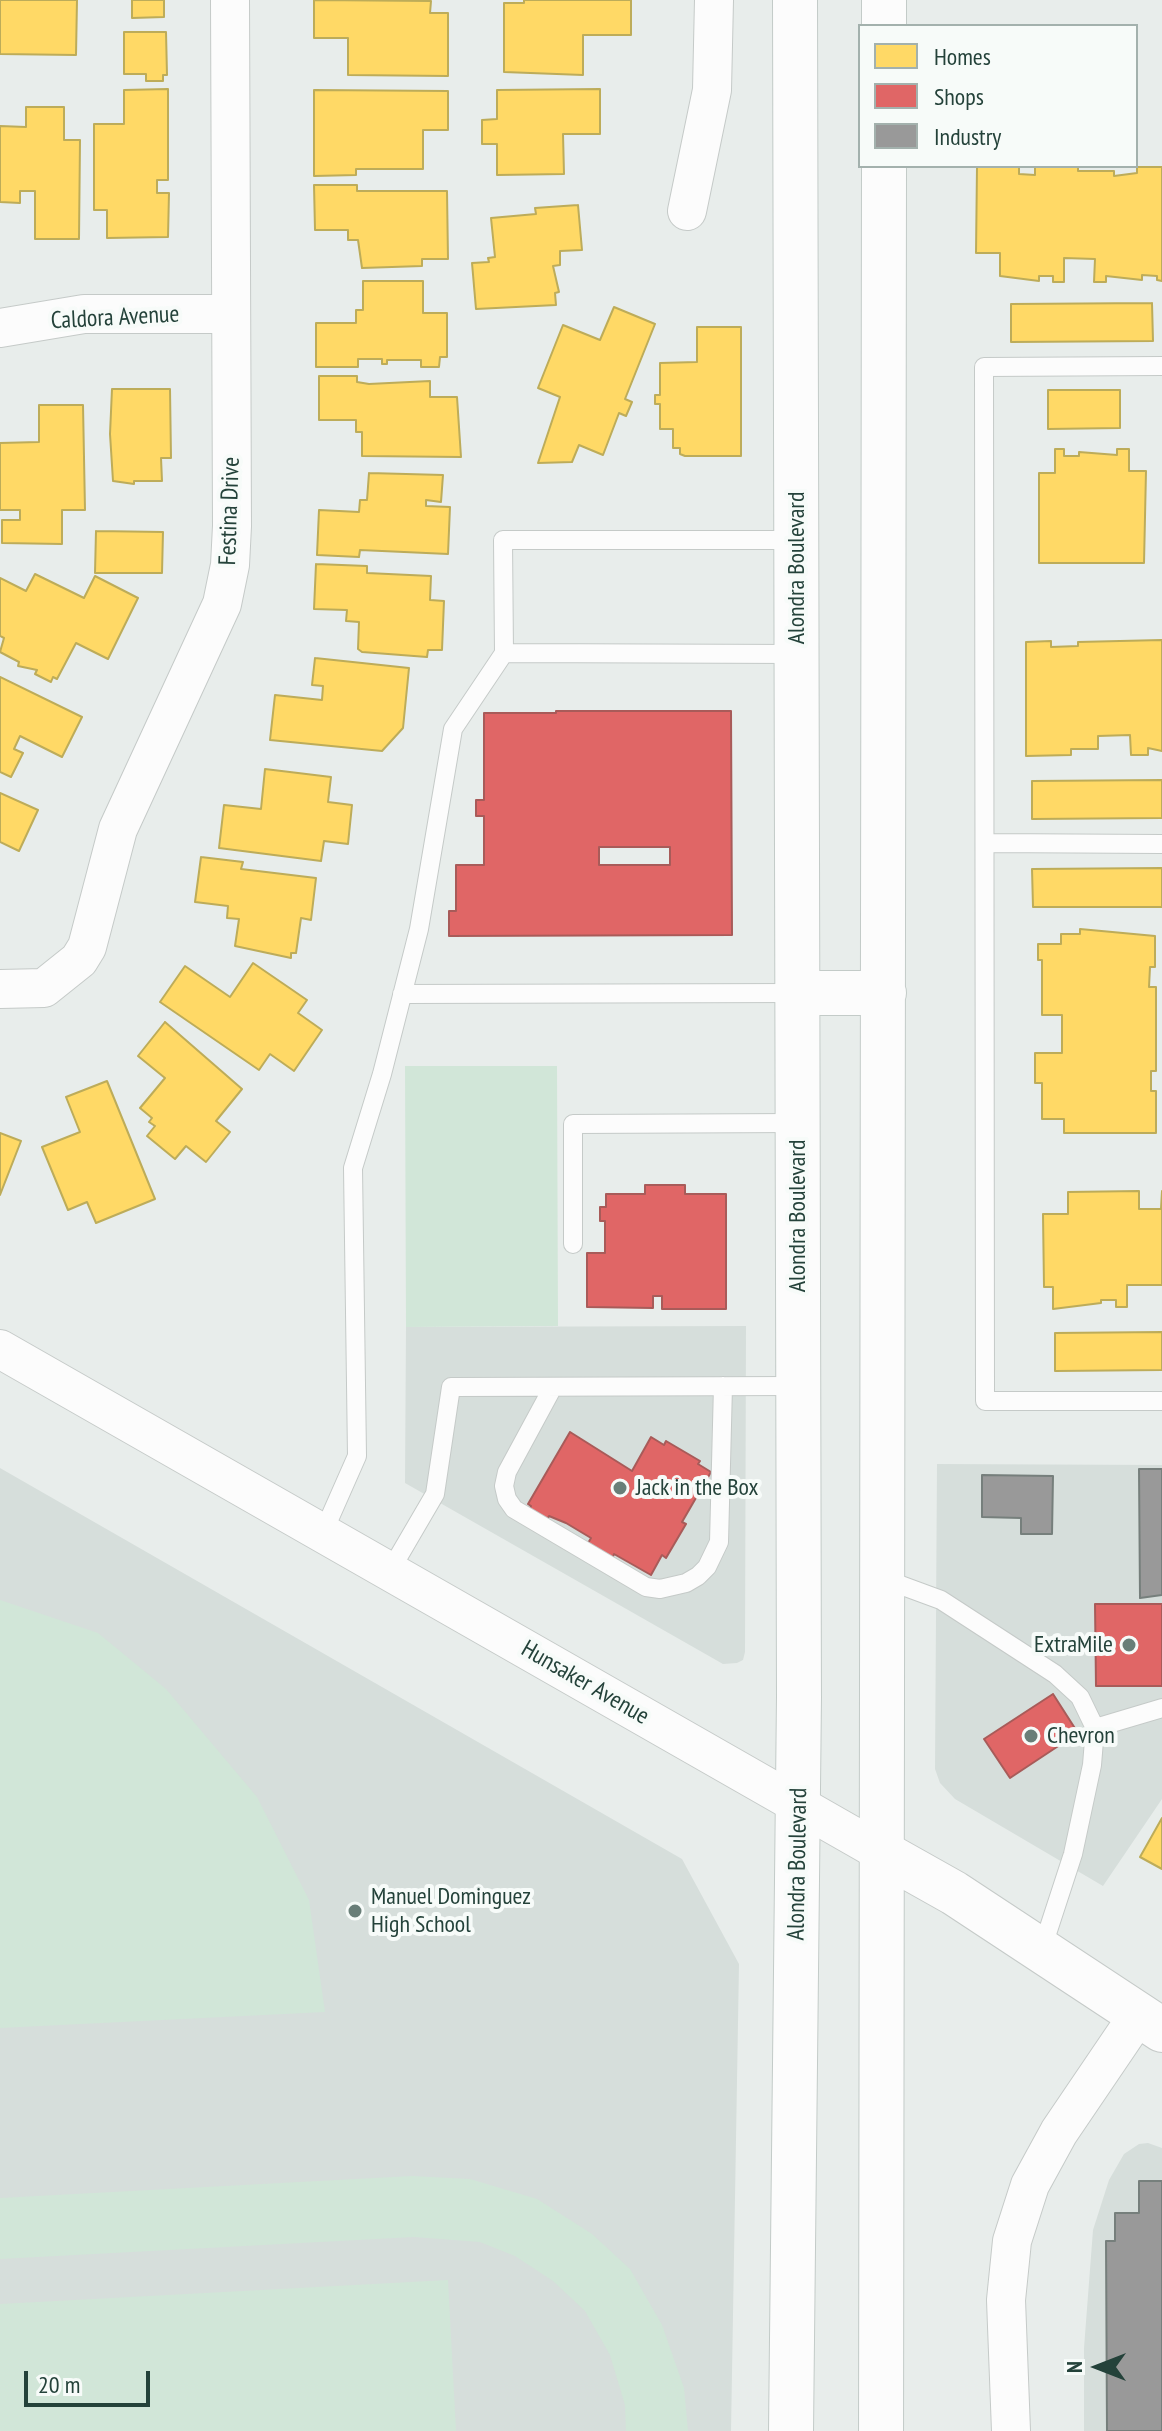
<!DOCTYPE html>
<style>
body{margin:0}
#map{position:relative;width:1162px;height:2431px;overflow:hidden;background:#e8edeb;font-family:"PT Sans Narrow",sans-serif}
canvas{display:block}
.legend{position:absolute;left:858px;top:24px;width:280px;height:144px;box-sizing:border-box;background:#f7fbf9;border:2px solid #a3b1ad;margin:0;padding:10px 14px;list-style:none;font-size:24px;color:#24423a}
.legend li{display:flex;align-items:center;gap:16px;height:40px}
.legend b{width:40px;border:2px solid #a3b1ad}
.north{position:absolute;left:1058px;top:2327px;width:80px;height:80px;-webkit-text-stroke:6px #f7fbf9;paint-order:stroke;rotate:270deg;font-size:22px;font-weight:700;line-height:32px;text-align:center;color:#24423a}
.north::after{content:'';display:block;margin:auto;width:28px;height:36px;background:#24423a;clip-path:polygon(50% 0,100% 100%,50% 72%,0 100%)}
.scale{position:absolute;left:24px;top:2371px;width:126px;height:36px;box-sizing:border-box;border:4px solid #24423a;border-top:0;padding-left:10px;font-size:24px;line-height:28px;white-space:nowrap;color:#24423a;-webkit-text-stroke:6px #f7fbf9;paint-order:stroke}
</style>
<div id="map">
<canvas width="1162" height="2431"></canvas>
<ul class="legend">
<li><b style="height:22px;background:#ffd966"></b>Homes</li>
<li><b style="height:22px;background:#e06666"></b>Shops</li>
<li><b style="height:22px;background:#999"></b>Industry</li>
</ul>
<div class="north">N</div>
<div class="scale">20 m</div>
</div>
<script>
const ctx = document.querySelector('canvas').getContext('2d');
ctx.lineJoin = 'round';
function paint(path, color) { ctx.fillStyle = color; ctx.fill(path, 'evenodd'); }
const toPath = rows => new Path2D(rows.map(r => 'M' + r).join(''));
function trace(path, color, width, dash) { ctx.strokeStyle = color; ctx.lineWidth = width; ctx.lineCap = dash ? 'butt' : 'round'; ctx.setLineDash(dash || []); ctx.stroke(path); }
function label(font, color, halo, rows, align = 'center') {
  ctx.font = font + ' "PT Sans Narrow",sans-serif'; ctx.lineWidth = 8; ctx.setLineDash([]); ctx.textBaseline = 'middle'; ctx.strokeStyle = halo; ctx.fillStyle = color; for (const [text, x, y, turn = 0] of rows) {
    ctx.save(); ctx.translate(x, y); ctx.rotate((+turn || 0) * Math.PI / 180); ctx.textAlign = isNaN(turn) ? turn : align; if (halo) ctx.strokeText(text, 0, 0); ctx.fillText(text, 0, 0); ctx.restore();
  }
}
const built = toPath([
 [746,1326,745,1652,743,1660,737,1663,723,1664,405,1483,406,1327],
 [937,1464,1162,1465,1162,1799,1103,1886,955,1799,940,1783,935,1769],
 [0,1468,682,1859,739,1964,731,2431,0,2431],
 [1148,2143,1162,2148,1162,2431,1084,2431,1084,2348,1093,2230,1109,2180,1124,2154,1139,2144]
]);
const green = toPath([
 [405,1066,557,1066,558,1326,406,1327],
 [0,1600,98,1633,166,1689,257,1797,309,1900,325,2012,0,2028],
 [412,2176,470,2179,537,2199,592,2234,630,2269,662,2325,684,2388,688,2431,626,2431,625,2405,610,2355,585,2311,553,2281,515,2256,480,2242,414,2237,0,2259,0,2198],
 [448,2280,456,2431,0,2431,0,2304]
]);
const homes = toPath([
 [0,0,77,0,76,55,0,54,0,0],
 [132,0,164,0,164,17,132,18,132,0],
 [314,0,431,1,430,13,448,13,448,76,348,75,348,38,314,38,314,0],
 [524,0,631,0,631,35,583,35,583,75,504,72,504,3,524,3,524,0],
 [124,32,166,32,167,75,163,75,163,81,146,81,146,74,124,74,124,32],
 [168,89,168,180,157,180,157,193,169,193,168,237,107,238,107,210,94,210,94,124,124,124,124,90,168,89],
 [600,89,600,134,563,134,564,174,497,175,497,144,482,144,482,120,497,119,497,90,600,89],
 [314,90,448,91,448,130,423,130,423,169,356,169,356,175,314,176,314,90],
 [26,107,64,107,64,140,80,140,79,239,35,239,35,191,20,191,20,203,0,202,0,126,26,127,26,107],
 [1035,166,1078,167,1078,171,1114,171,1114,176,1137,173,1137,167,1162,167,1162,281,1157,280,1157,276,1142,275,1142,280,1106,276,1106,282,1094,282,1095,259,1064,258,1064,282,1053,282,1053,276,1039,276,1039,281,1000,276,1000,253,976,253,977,167,1019,167,1019,174,1035,175,1035,166],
 [314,185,357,185,357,191,447,191,448,259,422,259,422,266,362,268,358,240,348,240,348,230,315,230,314,185],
 [578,205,582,250,560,251,560,265,553,266,559,292,555,293,556,305,476,309,472,263,489,262,488,258,495,257,491,218,536,214,535,208,578,205],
 [363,281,423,281,423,313,447,313,447,357,440,357,439,367,421,367,421,360,387,360,387,364,382,364,382,359,358,359,358,367,316,367,316,323,356,323,356,310,363,310,363,281],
 [1152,303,1153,341,1011,342,1011,304,1152,303],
 [614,307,655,324,625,399,632,402,626,416,619,413,603,455,579,445,572,462,538,463,560,397,538,388,563,325,600,340,614,307],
 [697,327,741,327,741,456,685,456,680,454,680,448,673,448,673,429,660,429,660,404,655,404,655,395,660,395,660,363,697,362,697,327],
 [319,376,357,376,357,382,369,384,430,381,430,397,457,397,461,457,362,456,362,432,356,432,356,420,319,420,319,376],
 [112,389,170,389,171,458,161,458,162,481,134,481,134,484,113,481,110,434,112,389],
 [1048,390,1120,390,1120,428,1048,429,1048,390],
 [39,405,83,405,85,510,62,510,62,544,2,543,2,520,20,520,20,510,0,510,0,443,39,442,39,405],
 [1055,449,1064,449,1064,456,1079,456,1079,452,1117,455,1117,449,1129,449,1129,471,1146,471,1144,563,1039,563,1039,473,1055,473,1055,449],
 [369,473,443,475,441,502,426,500,426,506,450,507,448,554,360,550,359,557,317,555,319,510,359,512,360,500,367,500,369,473],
 [96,531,163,532,162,573,95,573,96,531],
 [316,564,367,566,367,573,431,576,430,600,444,601,442,650,428,650,427,657,362,652,358,649,359,622,346,621,347,610,314,609,316,564],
 [35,574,84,598,95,576,138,598,108,659,76,643,57,679,53,677,51,682,35,674,37,670,18,666,19,662,0,652,4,638,0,636,0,578,26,591,35,574],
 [1162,640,1162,751,1148,748,1148,755,1131,755,1130,735,1098,736,1098,749,1071,749,1071,755,1026,756,1026,642,1051,641,1051,647,1078,646,1078,642,1162,640],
 [315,658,409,668,403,728,382,751,270,740,275,695,322,700,323,686,312,685,315,658],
 [0,677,82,717,62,757,20,736,14,749,23,753,11,777,0,772,0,677],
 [265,769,331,777,328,802,352,805,348,844,324,841,321,861,219,848,224,805,261,809,265,769],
 [1162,780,1162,818,1032,819,1032,781,1162,780],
 [0,793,38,810,19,851,0,842,0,793],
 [201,857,243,862,241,869,316,878,311,920,301,918,296,953,291,953,291,958,235,946,239,919,227,918,228,906,195,902,201,857],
 [1162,868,1162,907,1033,907,1032,869,1162,868],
 [1080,929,1155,936,1155,967,1150,967,1149,987,1156,987,1156,1071,1151,1071,1151,1091,1156,1091,1156,1133,1064,1133,1064,1119,1042,1119,1042,1083,1035,1083,1035,1053,1062,1053,1062,1015,1042,1015,1042,960,1038,960,1038,944,1061,944,1061,934,1080,934,1080,929],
 [253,963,307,1000,298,1013,322,1030,294,1071,270,1054,259,1070,160,1002,185,966,230,997,253,963],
 [165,1022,242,1089,216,1121,230,1132,206,1162,186,1146,175,1159,147,1136,155,1126,149,1122,152,1118,140,1108,165,1078,138,1056,165,1022],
 [107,1081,155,1199,96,1223,87,1202,68,1210,42,1147,80,1132,66,1097,107,1081],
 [0,1133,21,1141,0,1195,0,1133],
 [1139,1191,1139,1209,1161,1209,1162,1191,1162,1285,1127,1285,1127,1307,1116,1307,1116,1300,1101,1300,1101,1303,1053,1309,1053,1287,1044,1287,1043,1214,1068,1214,1068,1192,1139,1191],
 [1162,1332,1162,1370,1055,1371,1055,1333,1162,1332],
 [1162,1818,1162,1869,1140,1857,1162,1818]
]);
const shops = toPath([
 [556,711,731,711,732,935,449,936,449,911,456,911,456,865,484,865,484,816,476,816,476,800,484,800,484,713,556,713,556,711],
 [599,847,670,847,670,865,599,865,599,847],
 [645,1185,685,1185,685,1194,726,1194,726,1309,662,1309,662,1296,653,1296,653,1308,587,1307,587,1253,605,1253,605,1221,600,1221,600,1207,606,1207,606,1194,645,1194,645,1185],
 [570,1432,632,1471,651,1437,664,1445,666,1441,700,1461,698,1464,711,1472,682,1522,686,1524,666,1558,662,1555,651,1575,614,1554,612,1559,587,1545,591,1538,566,1523,549,1516,545,1523,527,1513,531,1506,528,1504,570,1432],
 [1095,1604,1162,1604,1162,1686,1096,1686,1095,1604],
 [1053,1694,1078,1733,1010,1778,984,1739,1053,1694]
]);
const industry = toPath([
 [1139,1469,1162,1469,1162,1595,1140,1598,1139,1469],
 [982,1475,1053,1476,1052,1534,1021,1534,1021,1518,982,1517,982,1475],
 [1139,2181,1162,2181,1162,2431,1107,2431,1106,2241,1115,2241,1115,2213,1139,2213,1139,2181]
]);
const service = toPath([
 [1162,366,984,367,985,1401,1162,1401],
 [504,653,797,654],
 [985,843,1162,844],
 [402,994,798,993],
 [573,1244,573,1124,797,1123],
 [553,1387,507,1472,504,1486,507,1499,514,1509,646,1587,660,1589,686,1583,698,1576,707,1567,719,1542,723,1386],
 [323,1533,357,1456,353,1168,382,1074,419,929,453,729,504,653,503,540,796,540],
 [390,1571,435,1494,451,1387,798,1386],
 [884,1579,941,1600,1055,1674,1080,1697,1095,1728,1092,1765,1073,1854,1042,1949],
 [1095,1728,1162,1708]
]);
const minor = toPath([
 [687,211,712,90,714,0],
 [0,328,84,314,231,314],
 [0,989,44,988,79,960,87,947,118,829,222,604,230,565,232,526,230,0],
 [0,1349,881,1852],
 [1011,2431,1006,2300,1012,2241,1030,2185,1059,2132,1139,2014]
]);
const tertiary = toPath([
 [881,1852,954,1893,1162,2030]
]);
const secondary = toPath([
 [884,0,884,26],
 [798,993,884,993],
 [791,2431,799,1696,795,0],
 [881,2431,884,166]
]);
const markers = [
 [620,1488,8,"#697e78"],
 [1129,1645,8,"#697e78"],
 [1031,1736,8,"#697e78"],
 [355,1911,8,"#697e78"]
];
const streetNames = [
 ["Caldora Avenue",115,318,-3],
 ["Festina Drive",230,511,-88],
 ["Alondra Boulevard",797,568,-90],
 ["Alondra Boulevard",798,1216,-90],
 ["Hunsaker Avenue",585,1683,30],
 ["Alondra Boulevard",798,1864,-89]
];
const poiNames = [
 ["Jack in the Box",636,1488],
 ["ExtraMile",1113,1645,"right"],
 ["Chevron",1047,1736],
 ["Manuel Dominguez",371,1897],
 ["High School",371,1925]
];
paint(built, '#d6dedb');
paint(green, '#d1e6d8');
paint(homes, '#ffd966');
trace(homes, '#bdac59', 2);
paint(shops, '#e06666');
trace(shops, '#a85b59', 2);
paint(industry, '#999');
trace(industry, '#767f7c', 2);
trace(service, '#c5cac8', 20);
trace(minor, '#c5cac8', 40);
trace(tertiary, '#c5cac8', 46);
trace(secondary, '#c3cbc8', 46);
trace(service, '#fcfcfc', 18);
trace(minor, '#fcfcfc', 38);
trace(tertiary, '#fcfcfc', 44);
trace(secondary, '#fcfcfc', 44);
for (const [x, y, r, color] of markers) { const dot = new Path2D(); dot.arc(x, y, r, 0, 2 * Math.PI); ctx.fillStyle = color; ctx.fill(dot); trace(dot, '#f7fbf9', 3); }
label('24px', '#24423a', '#f7fbf9', streetNames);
label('24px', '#24423a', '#f7fbf9', poiNames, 'left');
</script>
